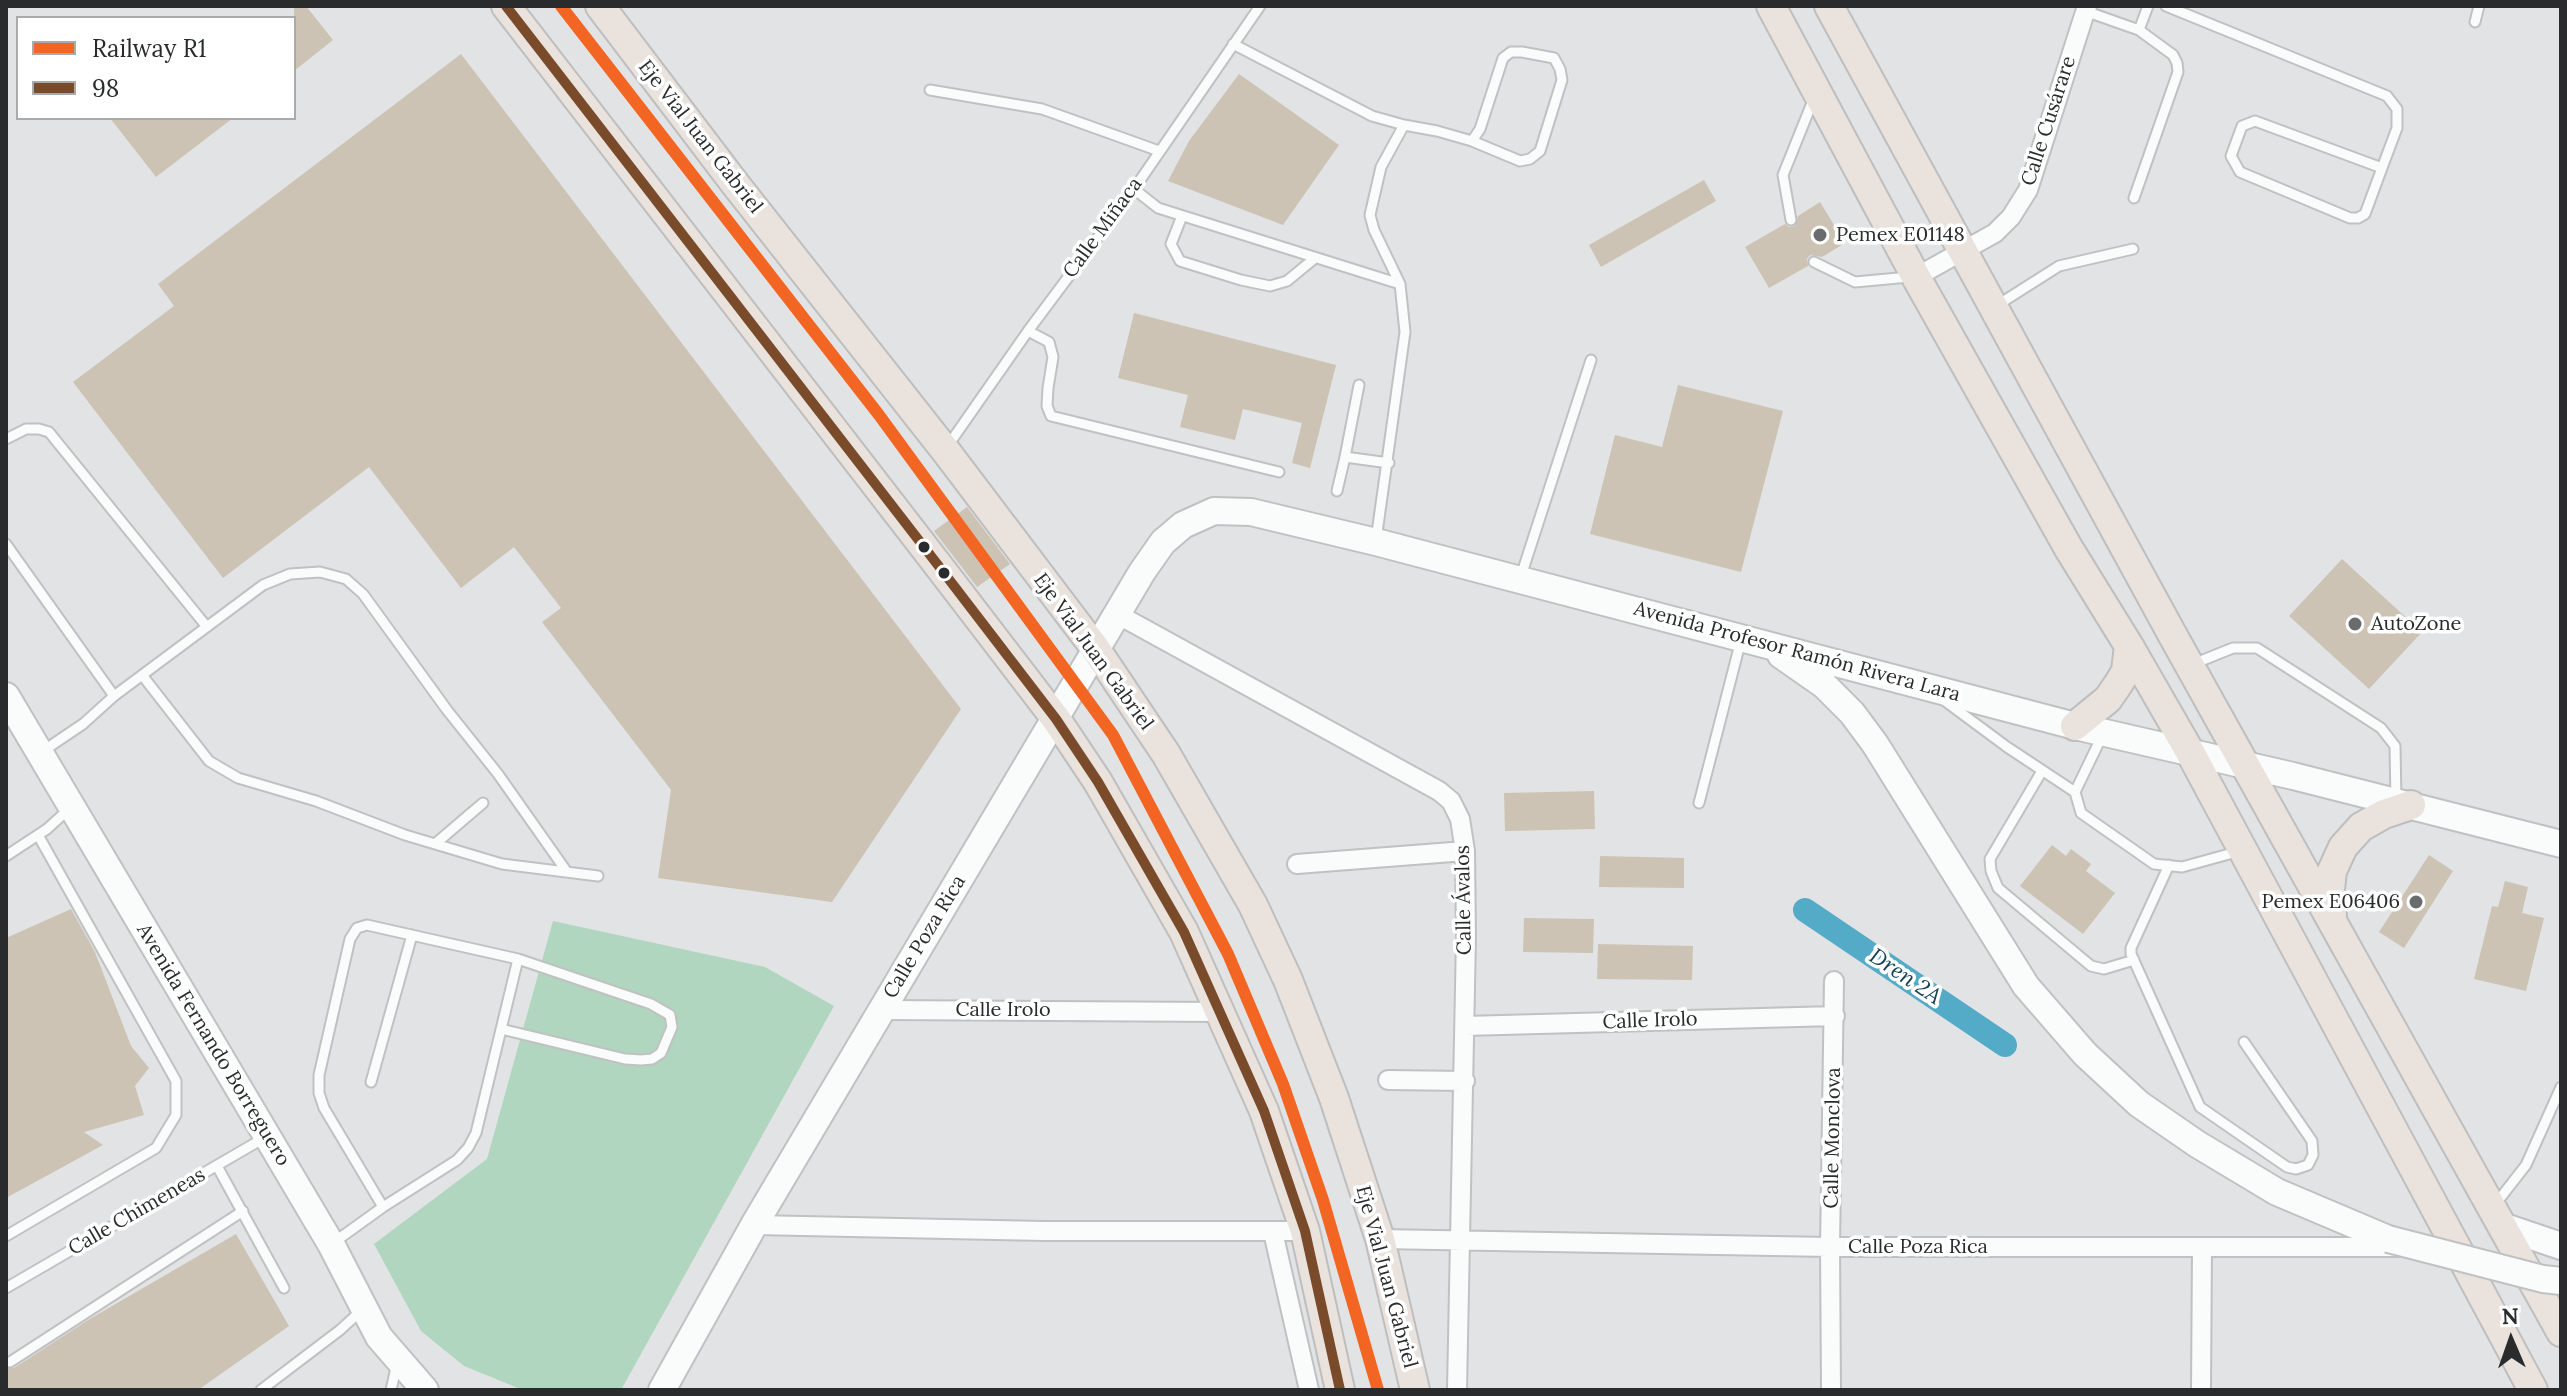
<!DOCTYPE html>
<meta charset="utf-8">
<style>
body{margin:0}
#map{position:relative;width:2567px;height:1396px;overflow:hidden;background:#e1e3e5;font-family:Lora,serif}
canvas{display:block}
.frame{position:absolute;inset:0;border:8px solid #292b2c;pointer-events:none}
.legend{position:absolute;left:16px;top:16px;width:280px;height:104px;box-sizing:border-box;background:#fff;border:2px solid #a9aaab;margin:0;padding:10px 14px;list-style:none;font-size:24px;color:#292b2c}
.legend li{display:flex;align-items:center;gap:16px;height:40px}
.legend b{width:40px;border:2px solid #a9aaab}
.north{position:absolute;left:2471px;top:1300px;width:80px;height:80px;-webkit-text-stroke:6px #fff;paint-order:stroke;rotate:358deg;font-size:22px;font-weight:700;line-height:32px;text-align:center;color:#292b2c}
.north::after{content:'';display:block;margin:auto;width:28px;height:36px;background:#292b2c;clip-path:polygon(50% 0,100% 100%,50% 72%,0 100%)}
</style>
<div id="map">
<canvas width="2567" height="1396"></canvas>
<div class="frame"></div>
<ul class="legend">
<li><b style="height:10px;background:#f26522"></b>Railway R1</li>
<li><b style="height:10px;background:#7a4b2a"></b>98</li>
</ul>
<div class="north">N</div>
</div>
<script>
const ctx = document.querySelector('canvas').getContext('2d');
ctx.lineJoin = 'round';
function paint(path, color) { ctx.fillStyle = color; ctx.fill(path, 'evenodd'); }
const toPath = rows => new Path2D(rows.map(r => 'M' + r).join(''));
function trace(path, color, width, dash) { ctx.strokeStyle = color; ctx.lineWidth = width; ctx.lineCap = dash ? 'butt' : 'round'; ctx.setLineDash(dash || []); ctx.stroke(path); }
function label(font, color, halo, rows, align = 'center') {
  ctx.font = font + ' Lora,serif'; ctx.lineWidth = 7; ctx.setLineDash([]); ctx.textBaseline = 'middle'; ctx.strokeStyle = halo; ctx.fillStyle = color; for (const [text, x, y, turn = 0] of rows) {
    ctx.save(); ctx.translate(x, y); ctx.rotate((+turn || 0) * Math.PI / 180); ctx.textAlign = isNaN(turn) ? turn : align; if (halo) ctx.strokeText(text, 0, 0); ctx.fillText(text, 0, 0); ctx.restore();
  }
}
const green = toPath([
 [553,921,765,967,834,1006,621,1390,523,1390,464,1366,421,1331,374,1244,487,1159]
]);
const canal = toPath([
 [1805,910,2005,1045]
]);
const building = toPath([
 [294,6,306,6,333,40,294,71],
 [461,54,961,709,832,902,658,878,671,790,542,622,561,608,514,547,461,588,369,467,223,578,73,382,174,306,158,284],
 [1239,74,1339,145,1283,225,1168,181,1189,141],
 [110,118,233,118,156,177],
 [1704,180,1716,201,1601,267,1589,245],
 [1820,202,1845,243,1822,257,1810,255,1807,259,1808,266,1769,288,1745,247,1785,224,1789,227,1795,226,1798,216],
 [1134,313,1336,365,1310,468,1292,463,1302,423,1243,409,1235,440,1180,427,1188,395,1118,378],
 [1678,385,1783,411,1741,572,1590,534,1615,435,1662,447],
 [967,507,1010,564,977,587,934,531],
 [2342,559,2422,632,2369,689,2289,616],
 [1594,791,1595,829,1505,831,1504,793],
 [2052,845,2066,856,2071,849,2091,864,2086,871,2115,893,2083,934,2020,886],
 [2429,855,2453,871,2404,948,2379,932],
 [1600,856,1684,858,1684,888,1599,887],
 [2505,881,2528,887,2522,913,2544,918,2526,991,2474,979,2492,906,2498,907],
 [71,909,95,952,131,1046,149,1068,135,1086,144,1115,84,1132,103,1145,6,1198,6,938],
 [1524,918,1594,919,1593,953,1523,952],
 [1598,944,1693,946,1692,980,1597,979],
 [236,1234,289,1326,198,1390,6,1390,6,1368,14,1368,88,1320]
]);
const lane = toPath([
 [2166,6,2387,96,2397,109,2397,128,2382,168,2365,214,2358,218,2350,218,2240,172,2231,156,2242,126,2255,121,2382,168],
 [2085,11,2139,30,2173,55,2177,63,2178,72,2134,198],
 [2475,22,2479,6],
 [2139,30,2148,6],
 [1233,44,1372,116,1404,125,1381,167,1370,215,1374,230,1400,284,1405,332,1376,540],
 [930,90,1042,109,1159,151],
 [1404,125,1437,131,1472,141,1480,129,1503,58,1511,52,1522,52,1554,58,1560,69,1562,80,1540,151,1530,159,1520,161,1472,141],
 [1134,189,1158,208,1400,284],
 [1182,216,1171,244,1180,261,1241,280,1270,286,1287,281,1315,258],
 [1791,220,1783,175,1814,98],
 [1814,262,1855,282,1909,277],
 [1996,306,2059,266,2133,249],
 [1028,331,1049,342,1053,357,1048,388,1047,406,1051,416,1279,472],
 [6,439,26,429,39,429,49,432,207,627],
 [947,447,1028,331,1134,189,1260,6],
 [1345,457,1359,385],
 [1337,491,1345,457,1389,463],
 [6,544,114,696],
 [1520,579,1591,360],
 [2193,664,2233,648,2257,648,2381,728,2395,746,2396,801],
 [142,675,209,761,238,778,316,801,405,835,502,864,598,876],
 [1945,701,2007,747,2075,792],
 [2102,736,2075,792,2081,813,2154,864,2182,867,2240,851],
 [43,751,83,724,114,696,263,585,290,574,320,572,346,579,363,594,447,710,498,774,567,872],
 [2042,771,1990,859,1991,871,1998,888,2091,966,2104,969,2134,960],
 [1699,803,1741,640],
 [435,844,483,803],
 [6,856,47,829,69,809],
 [2169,865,2131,948,2131,954,2200,1107,2287,1167,2296,1169,2308,1165,2313,1155,2312,1141,2244,1042],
 [371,1082,412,935],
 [217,1166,284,1288],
 [2494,1206,2526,1165,2561,1087],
 [383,1207,457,1160,468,1148,476,1133,518,959],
 [6,1236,156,1148,176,1115,176,1081,38,835],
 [333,1243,383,1207,324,1108,319,1093,319,1075,350,939,357,928,367,925,518,959,651,1004,670,1015,672,1027,661,1053,652,1059,641,1060,625,1059,501,1029],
 [6,1288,264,1138],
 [10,1362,243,1211],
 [261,1390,340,1330,363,1309],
 [391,1390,396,1368]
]);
const street = toPath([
 [1916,277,1995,233,2011,217,2028,190,2087,6],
 [1117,614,1439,791,1451,801,1460,819,1465,851,1466,937,1457,1390],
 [1297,864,1465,851],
 [881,1010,1221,1012],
 [1465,1026,1835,1016],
 [1388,1080,1465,1081],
 [754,1225,1044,1231,1305,1231],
 [1273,1232,1309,1390],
 [1380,1239,1830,1247,2398,1247],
 [1831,1390,1830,1247,1834,981],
 [2201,1390,2202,1249]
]);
const secondary = toPath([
 [1781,655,1824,685,1852,713,1875,744,2026,986,2085,1054,2139,1104,2197,1144,2277,1192,2388,1239],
 [6,696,331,1244,379,1337,425,1390],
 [2502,1226,2561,1246],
 [662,1390,754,1225,1142,572,1163,542,1183,525,1214,511,1251,512,1376,542,2075,726,2293,776,2561,844]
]);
const primary = toPath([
 [506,6,941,569,1056,719,1098,782,1184,932,1264,1111,1305,1231,1340,1390],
 [600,6,736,185,945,450,1095,648,1166,754,1253,905,1288,980,1334,1098,1380,1239,1415,1390],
 [1771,6,1916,277,2069,549,2129,646,2190,752,2533,1390],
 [1829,6,2172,634,2561,1332],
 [2075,726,2108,699,2119,683,2126,671,2129,646],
 [2332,915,2329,898,2332,871,2343,847,2361,827,2384,814,2411,805]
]);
const secondaryBridge = toPath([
 [2388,1239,2543,1279,2561,1281]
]);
const bus1 = toPath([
 [506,6,941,569,1056,719,1098,782,1184,932,1264,1111,1305,1231,1340,1390]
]);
const rail1 = toPath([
 [561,6,879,415,1113,735,1228,954,1283,1084,1323,1200,1378,1390]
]);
const markers = [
 [1820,235,8,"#696b6d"],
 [924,547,7,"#292b2c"],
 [944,573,7,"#292b2c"],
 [2355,624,8,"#696b6d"],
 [2416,902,8,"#696b6d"]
];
const streetNames = [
 ["Calle Cusárare",2049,121,-72],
 ["Eje Vial Juan Gabriel",700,137,52],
 ["Calle Miñaca",1103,228,-54],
 ["Eje Vial Juan Gabriel",1093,652,54],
 ["Avenida Profesor Ramón Rivera Lara",1797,652,15],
 ["Calle Ávalos",1464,900,-91],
 ["Calle Poza Rica",925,937,-59],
 ["Calle Irolo",1003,1010],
 ["Calle Irolo",1650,1021,-2],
 ["Avenida Fernando Borreguero",213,1045,59],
 ["Calle Monclova",1833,1138,-89],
 ["Calle Chimeneas",137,1212,-30],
 ["Calle Poza Rica",1918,1247],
 ["Eje Vial Juan Gabriel",1386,1277,75]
];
const poiNames = [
 ["Pemex E01148",1836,235],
 ["AutoZone",2371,624],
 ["Pemex E06406",2400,902,"right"]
];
const waterNames = [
 ["Dren 2A",1905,977,34]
];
paint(green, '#b0d6bf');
trace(canal, '#54abc8', 24);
paint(building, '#ccc3b4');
trace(lane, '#c0c1c2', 13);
trace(street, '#c0c1c2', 22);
trace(secondary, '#c0c1c2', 30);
trace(primary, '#bebebf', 32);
trace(lane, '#fafbfb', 9);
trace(street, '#fafbfb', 18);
trace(secondary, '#fafbfb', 26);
trace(primary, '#eae3dd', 28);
trace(secondaryBridge, '#c0c1c2', 30, []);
trace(secondaryBridge, '#fafbfb', 26);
trace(bus1, '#7a4b2a', 10);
trace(rail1, '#f26522', 12);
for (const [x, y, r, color] of markers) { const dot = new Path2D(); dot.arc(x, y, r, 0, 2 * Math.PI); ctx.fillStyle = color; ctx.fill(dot); trace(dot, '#fff', 3); }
label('20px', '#292b2c', '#fff', streetNames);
label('20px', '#292b2c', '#fff', poiNames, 'left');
label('italic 22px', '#164456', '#fff', waterNames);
</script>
